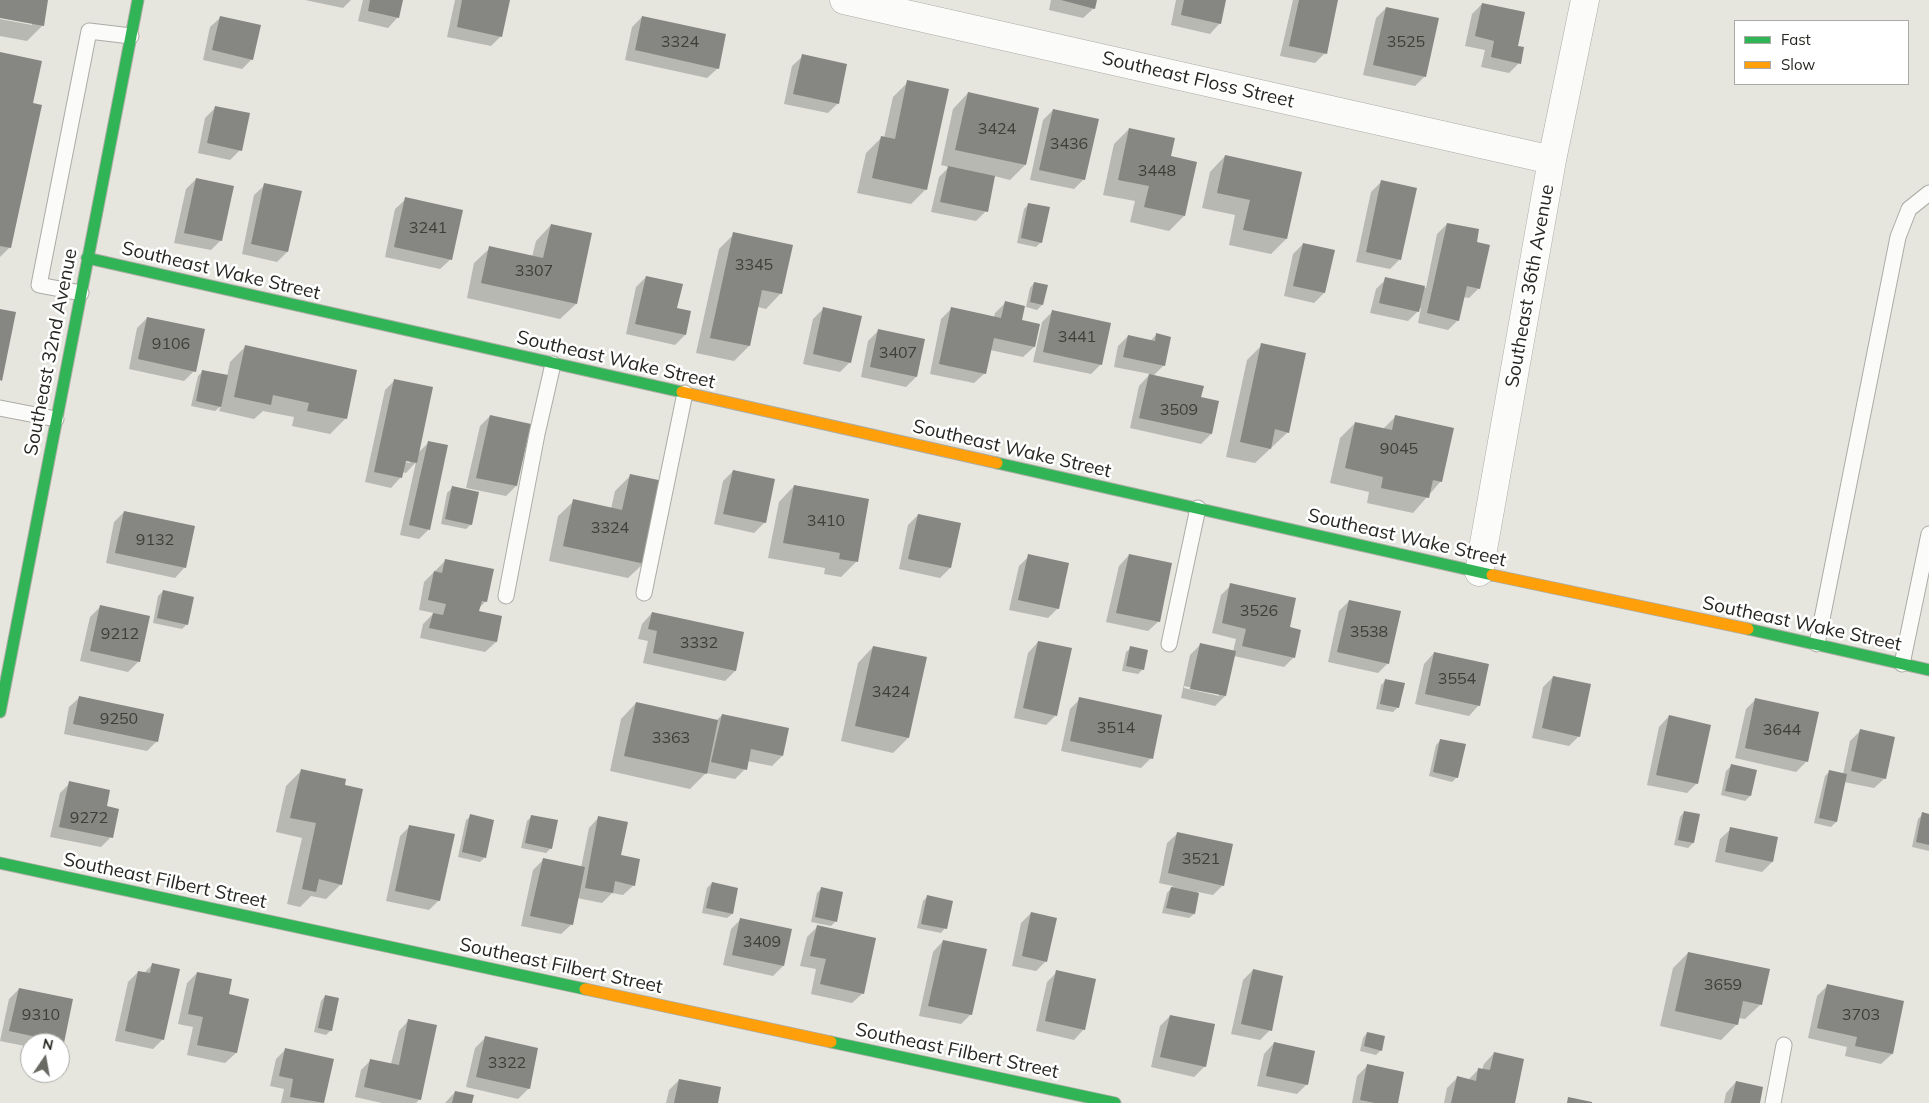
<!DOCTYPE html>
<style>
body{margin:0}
#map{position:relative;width:1929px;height:1103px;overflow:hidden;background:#e6e6df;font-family:Mulish,sans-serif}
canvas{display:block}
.legend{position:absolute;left:1734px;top:20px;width:175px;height:65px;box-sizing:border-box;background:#fff;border:1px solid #a9a9a7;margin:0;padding:6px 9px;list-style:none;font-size:15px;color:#272722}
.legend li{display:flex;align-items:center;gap:10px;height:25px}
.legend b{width:25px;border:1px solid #a9a9a7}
.north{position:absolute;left:20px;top:1033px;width:50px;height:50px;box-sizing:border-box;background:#fff;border:1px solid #a9a9a7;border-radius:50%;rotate:12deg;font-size:14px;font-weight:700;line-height:20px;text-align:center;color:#272722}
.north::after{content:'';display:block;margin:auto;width:18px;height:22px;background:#6a6a64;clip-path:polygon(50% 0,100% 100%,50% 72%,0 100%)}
</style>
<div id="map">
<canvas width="1929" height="1103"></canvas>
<ul class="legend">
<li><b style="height:6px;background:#30b455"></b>Fast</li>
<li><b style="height:6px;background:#ff9f0a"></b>Slow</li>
</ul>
<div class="north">N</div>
</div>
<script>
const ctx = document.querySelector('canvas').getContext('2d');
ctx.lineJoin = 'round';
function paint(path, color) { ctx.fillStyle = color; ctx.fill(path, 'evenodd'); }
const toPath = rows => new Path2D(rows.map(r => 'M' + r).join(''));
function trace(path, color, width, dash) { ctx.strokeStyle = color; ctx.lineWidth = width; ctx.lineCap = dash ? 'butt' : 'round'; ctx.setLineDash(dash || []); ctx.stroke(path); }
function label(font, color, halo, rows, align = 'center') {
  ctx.font = font + ' Mulish,sans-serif'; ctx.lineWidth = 5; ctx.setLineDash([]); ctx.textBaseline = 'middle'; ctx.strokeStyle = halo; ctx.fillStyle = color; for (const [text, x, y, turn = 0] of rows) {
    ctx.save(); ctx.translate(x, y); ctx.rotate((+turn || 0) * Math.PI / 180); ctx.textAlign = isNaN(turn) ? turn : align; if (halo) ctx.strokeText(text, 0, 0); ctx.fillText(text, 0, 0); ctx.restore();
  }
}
const shadow = toPath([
 [0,0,47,0,43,25,27,41,0,36,0,19,32,25,32,23,0,17],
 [305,0,351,0,343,8],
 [363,0,402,0,398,17,388,28,358,21],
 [455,0,509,0,501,36,491,46,447,37],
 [1051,0,1095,0,1094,8,1083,18,1049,10],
 [1176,0,1225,0,1220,23,1210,34,1171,25],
 [1293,0,1337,0,1325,53,1315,63,1280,56],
 [1482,4,1517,47,1519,63,1509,73,1481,67,1485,50,1465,46,1472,14],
 [1386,8,1425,76,1415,86,1363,75,1376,18],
 [221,17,252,59,242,69,203,60,210,27],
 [642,17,718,68,707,78,625,60,632,27],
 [0,54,31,103,10,247,0,257],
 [803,56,838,103,828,113,784,104,792,66],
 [908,82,926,189,911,204,857,193,866,153,881,138,884,138,893,97],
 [968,93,1025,165,1010,180,994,176,986,211,976,221,931,212,939,177,949,167,941,165,953,109],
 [216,107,240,150,230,160,198,153,205,118],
 [1053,110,1084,179,1074,189,1030,180,1043,120],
 [1129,129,1170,157,1184,216,1169,231,1130,222,1135,201,1103,195,1114,144],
 [1225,156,1301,172,1286,239,1271,254,1229,245,1235,215,1202,208,1210,172],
 [196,179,221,240,211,250,174,243,186,189],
 [1382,181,1400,259,1390,269,1356,262,1371,192],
 [265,185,287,252,277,262,242,254,254,195],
 [406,199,451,259,440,269,385,257,395,209],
 [1029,204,1041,242,1036,247,1017,243,1024,209],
 [1447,224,1475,243,1479,288,1469,298,1463,297,1458,320,1448,330,1418,323,1421,308,1408,321,1370,313,1376,289,1386,279,1426,288,1437,234],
 [551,225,591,234,576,304,560,319,467,298,474,263,490,248,532,257,536,241],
 [734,234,781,293,766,309,758,307,749,346,734,361,696,353,719,249],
 [1303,244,1324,293,1314,303,1284,296,1293,254],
 [646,277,676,309,685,335,675,345,626,334,636,287],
 [1034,283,1042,305,1037,310,1026,307,1030,288],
 [1005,303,1021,320,1034,347,1023,357,990,350,985,373,974,383,930,374,941,319,952,308,994,317,995,313],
 [823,309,850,362,840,372,803,364,813,319],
 [1052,312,1101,364,1091,374,1033,362,1042,322],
 [147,318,194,371,184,381,129,369,137,328],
 [879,330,916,377,906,387,861,377,868,341],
 [1157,334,1164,365,1153,376,1200,398,1211,434,1201,444,1130,428,1139,386,1150,374,1114,367,1118,346,1128,336,1150,341],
 [1262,345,1288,432,1255,463,1226,457,1247,360],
 [245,347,356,371,345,419,330,434,292,426,294,417,263,411,254,419,219,411,221,406,215,411,191,406,198,376,203,371,227,376,230,362],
 [395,380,418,453,429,442,429,529,419,539,400,535,416,462,406,473,402,472,401,477,391,488,365,482,385,390],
 [400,461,410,461,410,463],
 [490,416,516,486,506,496,466,488,480,426],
 [1396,416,1441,481,1413,513,1367,503,1369,492,1330,483,1340,438,1355,423,1382,430],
 [733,471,765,522,754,533,714,524,723,481],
 [630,476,644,563,628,578,549,561,558,516,574,501,611,509,615,491],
 [794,486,856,562,841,577,824,574,825,568,768,558,779,502],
 [452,488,471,524,466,529,441,524,447,493],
 [124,512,185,567,175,578,106,563,114,522],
 [918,515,950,568,940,578,899,569,908,525],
 [1129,555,1159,621,1148,631,1106,622,1119,566],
 [1029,556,1058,608,1048,618,1009,610,1019,566],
 [446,560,486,601,479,608,478,612,501,617,496,642,485,652,420,638,423,624,434,613,419,610,424,582],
 [1231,585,1288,628,1294,657,1284,667,1234,656,1225,696,1215,706,1181,698,1190,655,1200,645,1233,652,1236,639,1212,633,1221,595],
 [1184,686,1219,693,1219,696,1184,688],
 [163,591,187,624,182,629,153,623,158,596],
 [1349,601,1388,663,1378,673,1328,662,1339,611],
 [100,607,139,661,128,672,80,661,90,617],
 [652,613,743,633,735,671,725,681,643,663,648,641,638,639,642,624],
 [1038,642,1056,715,1046,725,1014,718,1028,653],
 [873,647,908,738,893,753,841,741,858,663],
 [1131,648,1143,669,1138,674,1122,671,1126,652],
 [1434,653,1479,705,1469,716,1415,704,1424,664],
 [1553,677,1579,736,1569,746,1532,738,1543,687],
 [1386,680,1398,707,1393,712,1376,709,1381,685],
 [80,697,157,741,147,751,64,734,69,707],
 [1080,699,1151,758,1141,768,1061,751,1070,709],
 [1756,699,1806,762,1796,772,1735,758,1746,709],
 [636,703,716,721,722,715,782,756,772,766,747,761,745,769,735,779,706,773,690,789,610,771,621,719],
 [1669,716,1697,783,1687,793,1647,785,1659,727],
 [1860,731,1885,778,1874,788,1844,782,1836,822,1831,827,1814,823,1825,776,1830,771,1843,774,1850,741],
 [1441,740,1457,777,1452,782,1429,776,1436,745],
 [1731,766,1750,796,1745,801,1721,795,1726,771],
 [302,770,341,884,326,899,311,896,300,907,287,904,302,838,276,832,286,786],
 [70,783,105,807,111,837,101,847,50,837,60,793],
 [1684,812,1693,843,1688,848,1674,845,1680,817],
 [1923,814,1929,815,1929,851,1912,847,1918,819],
 [471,816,485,857,480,862,458,857,466,820],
 [532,816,551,848,546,853,521,848,527,821],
 [599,817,634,885,623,895,612,893,602,903,577,898,572,924,561,934,521,926,533,870,543,860,581,868,589,828],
 [410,826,439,900,429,910,386,901,400,836],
 [1731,829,1772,862,1762,872,1715,862,1720,839],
 [1178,833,1223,885,1213,895,1198,892,1194,914,1189,918,1162,913,1167,893,1173,886,1159,883,1167,843],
 [712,883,732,914,727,918,702,913,707,888],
 [821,889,835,922,831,926,811,922,817,893],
 [927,897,945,928,941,933,917,928,923,901],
 [1031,913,1046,961,1036,971,1012,966,1021,923],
 [741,919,783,966,773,976,723,965,731,929],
 [817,927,863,993,852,1003,811,994,816,969,800,966,807,937],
 [943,941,971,1014,961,1024,919,1016,933,952],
 [1688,953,1761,1004,1745,1019,1738,1018,1737,1024,1721,1040,1660,1026,1673,968],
 [152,965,163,1039,153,1049,115,1041,128,982,138,972,144,973],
 [1253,970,1270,1030,1260,1040,1231,1034,1243,980],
 [1057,972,1084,1029,1074,1040,1036,1031,1047,982],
 [197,973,228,995,236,1053,225,1063,187,1055,193,1027,178,1024,187,983],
 [1827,986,1892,1054,1881,1064,1845,1056,1847,1047,1808,1038,1817,996],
 [19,989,62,1042,60,1045,60,1043,30,1043,30,1047,0,1041,9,999],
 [325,996,331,1030,326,1035,314,1032,321,1001],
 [1170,1016,1205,1066,1194,1077,1151,1067,1160,1026],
 [409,1020,420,1099,416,1103,382,1103,355,1097,361,1070,371,1060,391,1064,399,1031],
 [1367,1033,1381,1050,1376,1055,1360,1051,1363,1038],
 [485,1038,529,1088,518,1099,466,1087,475,1048],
 [1274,1043,1307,1084,1297,1094,1257,1086,1264,1054],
 [286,1049,332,1060,323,1103,281,1103,284,1089,270,1086,276,1059],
 [1494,1053,1513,1103,1444,1103,1447,1088,1457,1078,1469,1079,1479,1069,1482,1070,1484,1064],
 [1368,1065,1396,1103,1352,1103,1357,1076],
 [679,1080,717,1103,666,1103,669,1090],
 [1736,1082,1759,1103,1724,1103,1726,1093],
 [455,1092,471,1103,445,1103]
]);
const building = toPath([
 [0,0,48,0,44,26,0,18],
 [370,0,403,0,399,18,368,11],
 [462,0,510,0,502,37,457,27],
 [1061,0,1097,0,1095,9],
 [1184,0,1226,0,1221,24,1181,15],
 [1299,0,1338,0,1327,54,1289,46],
 [1482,3,1525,12,1518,46,1524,47,1521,64,1491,57,1494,41,1475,36],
 [1386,7,1439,18,1426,77,1373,65],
 [220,16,261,25,253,60,212,50],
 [642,16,726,34,719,69,635,50],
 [0,52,42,61,33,103,42,105,11,248,0,246],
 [802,54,847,64,839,104,793,94],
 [907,80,949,89,927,190,872,178,881,136,895,139],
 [968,92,1039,108,1026,165,955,150],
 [215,106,250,113,242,151,207,143],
 [1053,109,1099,119,1085,180,1039,170],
 [1129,128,1175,138,1171,156,1197,162,1185,216,1144,207,1149,186,1118,180],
 [1225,155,1302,172,1287,239,1243,230,1250,200,1217,193],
 [948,166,995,176,988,212,940,202],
 [196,178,234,186,222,241,184,233],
 [1381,180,1417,188,1401,260,1366,252],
 [264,183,302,191,288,252,251,244],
 [405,197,463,210,452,260,394,247],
 [1028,203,1050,207,1042,243,1021,238],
 [1447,223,1479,229,1477,242,1490,245,1480,289,1467,286,1459,321,1427,313],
 [551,224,592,233,577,304,481,283,489,246,543,258],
 [733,232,793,245,782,294,762,290,750,346,710,338],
 [1303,243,1335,250,1325,293,1293,286],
 [646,276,683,284,677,308,691,311,686,335,635,324],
 [1385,277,1425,286,1419,312,1379,303],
 [1034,282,1048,285,1043,305,1030,302],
 [1005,301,1025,306,1022,320,1040,324,1035,347,994,338,986,374,939,364,951,307,1001,318],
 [823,307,862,316,851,363,813,354],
 [0,309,16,312,2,381,0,380],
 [1052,310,1111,323,1102,365,1043,352],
 [147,317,205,329,196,372,138,359],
 [878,329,925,339,917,377,870,367],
 [1156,333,1171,337,1165,366,1123,357,1128,335,1155,341],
 [1261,343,1306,353,1289,433,1275,429,1271,449,1240,442],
 [245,345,357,370,347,419,307,411,309,403,273,395,271,405,234,397],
 [202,370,228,375,221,407,196,401],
 [1149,374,1204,386,1201,397,1219,401,1212,434,1139,418],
 [394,379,433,387,417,463,406,461,402,478,374,472],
 [490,415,531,424,517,486,476,478],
 [1395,415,1454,428,1442,482,1433,480,1429,498,1381,488,1383,477,1345,468,1355,422,1392,430],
 [428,441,448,445,430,530,409,525],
 [733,470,775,479,766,523,723,514],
 [630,474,663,481,645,564,563,546,573,499,622,510],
 [794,485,869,499,858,562,839,559,840,553,783,543],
 [452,486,479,492,472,525,445,519],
 [124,511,195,526,186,568,115,553],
 [918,514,961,523,951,568,908,559],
 [1028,554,1069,563,1059,609,1018,600],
 [1129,554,1172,563,1160,622,1116,613],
 [445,559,494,569,487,602,482,601,479,611,502,616,497,642,429,628,433,613,443,615,446,604,428,600,434,571,442,573],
 [1230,583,1296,598,1290,627,1301,630,1295,658,1242,646,1246,629,1222,623],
 [163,590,194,597,188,625,157,618],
 [1349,600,1401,611,1389,664,1337,652],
 [100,605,150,616,140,662,90,651],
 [652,612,744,632,736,671,653,653,657,631,648,629],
 [1038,641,1072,648,1057,716,1023,708],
 [1200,643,1236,651,1226,696,1190,689],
 [873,646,927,657,909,738,855,726],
 [1130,646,1148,650,1144,670,1126,666],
 [1434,652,1489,664,1480,706,1425,694],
 [1553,676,1591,684,1580,737,1542,728],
 [1385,679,1405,683,1399,708,1380,704],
 [79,696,164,714,158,742,73,724],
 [1079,697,1162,715,1153,759,1070,741],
 [1755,698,1819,712,1808,762,1745,748],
 [636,702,718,720,707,774,624,756],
 [722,714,789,728,783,756,751,749,747,770,711,762],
 [1669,715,1711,725,1698,784,1656,775],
 [1860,729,1895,737,1886,779,1851,771],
 [1440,739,1466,744,1458,778,1433,772],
 [1731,764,1757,770,1751,796,1725,791],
 [301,769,346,779,345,785,363,789,342,885,319,879,316,892,302,889,316,823,290,818],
 [1829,770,1847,774,1837,822,1819,818],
 [69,781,110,790,107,806,119,809,113,838,59,827],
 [1684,811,1700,814,1694,843,1678,840],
 [1922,812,1929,814,1929,845,1916,842],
 [470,814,494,820,486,858,462,852],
 [531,815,558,820,552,849,525,843],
 [598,816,628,822,621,855,640,859,635,886,615,881,613,893,585,888],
 [409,825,455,834,440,901,395,891],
 [1730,827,1778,837,1773,862,1725,852],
 [1177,832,1233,844,1224,886,1168,873],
 [543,858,585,867,573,925,530,916],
 [712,882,738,888,733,914,706,908],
 [821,887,843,892,837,922,815,917],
 [1171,887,1199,893,1195,914,1166,908],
 [927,895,953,901,947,929,921,924],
 [1031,912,1057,918,1047,962,1022,956],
 [740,918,792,929,784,966,732,955],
 [817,925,876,938,864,994,820,984,826,959,810,956],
 [943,940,987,949,972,1015,928,1006],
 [1688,952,1770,969,1762,1005,1743,1001,1738,1025,1675,1011],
 [152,963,180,969,164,1040,125,1031,138,971,150,973],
 [1253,969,1283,976,1272,1031,1241,1024],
 [1056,970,1096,979,1085,1030,1045,1021],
 [197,972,232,979,229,994,249,999,237,1053,197,1045,203,1017,188,1014],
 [1827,984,1904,1001,1893,1054,1855,1046,1857,1037,1817,1028],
 [19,988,73,999,64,1043,9,1031],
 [325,995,339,998,332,1031,318,1028],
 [1170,1015,1215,1024,1206,1067,1160,1057],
 [408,1019,437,1025,421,1100,364,1087,370,1059,399,1065],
 [1367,1032,1385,1036,1382,1051,1364,1046],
 [485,1036,538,1048,530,1089,476,1077],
 [1274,1042,1315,1051,1308,1085,1266,1076],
 [285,1048,334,1059,324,1103,290,1097,293,1079,279,1076],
 [1494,1052,1524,1059,1515,1103,1451,1103,1457,1076,1476,1081,1478,1068,1490,1070],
 [1367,1064,1404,1072,1398,1103,1375,1103,1360,1100],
 [679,1079,721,1087,718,1103,674,1103],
 [1736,1081,1763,1087,1760,1103,1731,1103],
 [455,1091,474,1095,472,1103,452,1103],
 [1568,1097,1592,1102,1592,1103,1567,1103]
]);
const lane = toPath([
 [81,293,39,285,89,31,131,36],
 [0,408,56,419],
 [644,593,685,393],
 [506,596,537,434,553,364],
 [1169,644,1198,508],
 [1817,644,1898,237,1909,209,1929,193],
 [1902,664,1929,534],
 [1773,1103,1784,1045]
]);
const street = toPath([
 [844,0,1552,160],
 [1479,572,1552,160,1585,0]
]);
const fast = toPath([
 [87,258,682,392],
 [997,463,1492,575],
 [1748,629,1929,670],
 [0,712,138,0],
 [0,863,585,989],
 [831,1042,1115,1103]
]);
const slow = toPath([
 [682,392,997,463],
 [1492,575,1748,629],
 [585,989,831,1042]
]);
const numberNames = [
 ["3324",680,42],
 ["3525",1406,42],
 ["3424",997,129],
 ["3436",1069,144],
 ["3448",1157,171],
 ["3241",428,228],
 ["3345",754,265],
 ["3307",534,271],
 ["3441",1077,337],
 ["9106",171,344],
 ["3407",898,353],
 ["3509",1179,410],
 ["9045",1399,449],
 ["3410",826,521],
 ["3324",610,528],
 ["9132",155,540],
 ["3526",1259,611],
 ["3538",1369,632],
 ["9212",120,634],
 ["3332",699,643],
 ["3554",1457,679],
 ["3424",891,692],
 ["9250",119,719],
 ["3514",1116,728],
 ["3644",1782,730],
 ["3363",671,738],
 ["9272",89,818],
 ["3521",1201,859],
 ["3409",762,942],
 ["3659",1723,985],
 ["9310",41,1015],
 ["3703",1861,1015],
 ["3322",507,1063]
];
const streetNames = [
 ["Southeast Floss Street",1198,80,13],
 ["Southeast Wake Street",221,271,13],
 ["Southeast 36th Avenue",1530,286,-80],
 ["Southeast 32nd Avenue",51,352,-79],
 ["Southeast Wake Street",616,360,13],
 ["Southeast Wake Street",1012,449,13],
 ["Southeast Wake Street",1407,538,13],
 ["Southeast Wake Street",1802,624,12],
 ["Southeast Filbert Street",165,881,12],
 ["Southeast Filbert Street",561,966,12],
 ["Southeast Filbert Street",957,1051,12]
];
paint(shadow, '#0003');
paint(building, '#868682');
trace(lane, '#acaca6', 17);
trace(street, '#acaca6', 29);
trace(fast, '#acaca6', 13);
trace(slow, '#acaca6', 13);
trace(lane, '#fbfbfa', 15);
trace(street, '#fbfbfa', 28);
trace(fast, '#30b455', 11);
trace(slow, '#ff9f0a', 11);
label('16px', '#3f3f3a', null, numberNames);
label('19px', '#272722', '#fff', streetNames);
</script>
